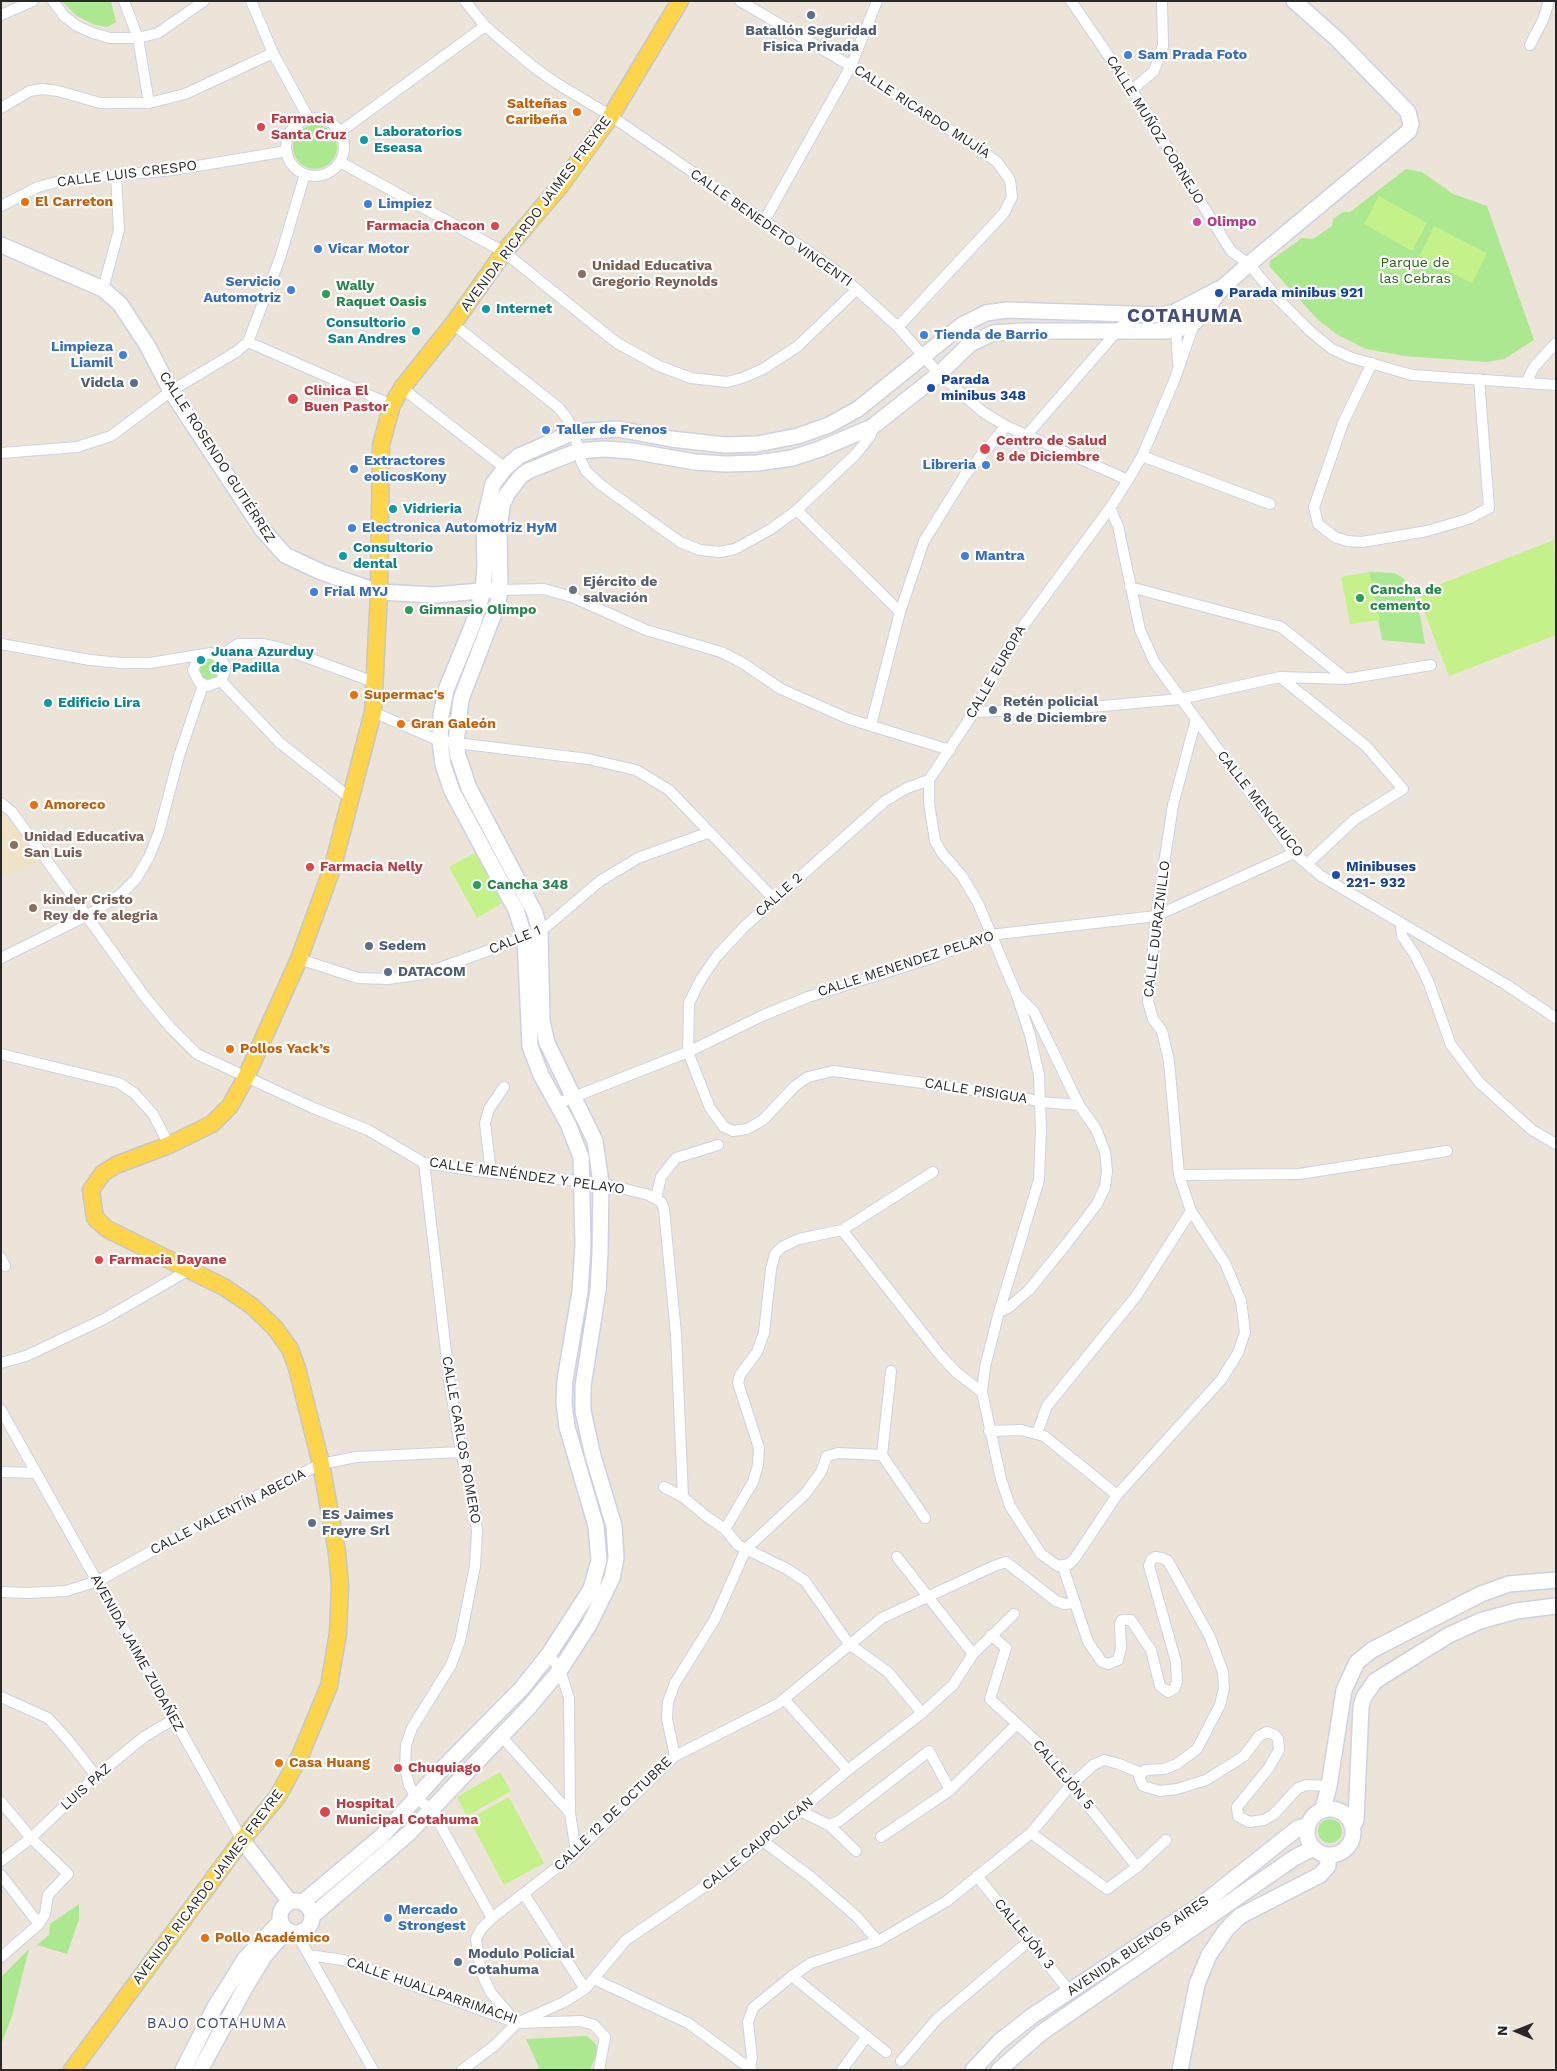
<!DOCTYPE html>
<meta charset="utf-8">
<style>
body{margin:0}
#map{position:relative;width:1557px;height:2071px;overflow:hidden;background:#ece4d8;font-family:"Work Sans",sans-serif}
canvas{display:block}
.frame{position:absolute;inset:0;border:2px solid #282828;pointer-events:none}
.north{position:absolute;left:1492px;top:2006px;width:50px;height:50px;-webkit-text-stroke:4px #fff;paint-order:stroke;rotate:271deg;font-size:14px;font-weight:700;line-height:20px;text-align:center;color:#282828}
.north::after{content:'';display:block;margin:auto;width:18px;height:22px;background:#282828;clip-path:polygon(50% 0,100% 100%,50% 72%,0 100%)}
</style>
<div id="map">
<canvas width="1557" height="2071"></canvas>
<div class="frame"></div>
<div class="north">N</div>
</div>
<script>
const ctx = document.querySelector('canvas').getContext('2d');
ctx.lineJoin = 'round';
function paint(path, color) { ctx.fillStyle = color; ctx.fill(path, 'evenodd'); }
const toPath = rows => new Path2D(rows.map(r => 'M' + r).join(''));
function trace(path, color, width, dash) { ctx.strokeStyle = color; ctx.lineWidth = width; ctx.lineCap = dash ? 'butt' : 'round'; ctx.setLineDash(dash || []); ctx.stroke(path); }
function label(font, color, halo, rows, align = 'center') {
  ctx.font = font + ' "Work Sans",sans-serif'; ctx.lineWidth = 4.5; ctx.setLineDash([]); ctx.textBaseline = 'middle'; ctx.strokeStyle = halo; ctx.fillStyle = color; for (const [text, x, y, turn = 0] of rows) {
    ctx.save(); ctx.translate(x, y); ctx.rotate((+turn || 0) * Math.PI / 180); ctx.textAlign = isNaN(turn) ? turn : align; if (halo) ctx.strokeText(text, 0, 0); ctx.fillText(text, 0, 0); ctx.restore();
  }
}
const education = toPath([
 [1,810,16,828,37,862,1,876]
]);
const green = toPath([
 [62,1,111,1,116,22,108,27,95,25,77,16],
 '293 147a22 22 0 1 1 44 0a22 22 0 1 1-44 0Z',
 [1406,169,1422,172,1453,194,1487,206,1534,340,1504,359,1487,362,1404,356,1366,349,1338,335,1318,320,1269,266,1270,261,1302,238,1313,239,1332,226,1333,219,1343,212,1350,212],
 [1369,572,1395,573,1403,578,1413,591,1420,615,1425,644,1382,640],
 '198 669a11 11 0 1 1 22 0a11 11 0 1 1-22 0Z',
 '1318 1831a12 12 0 1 1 24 0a12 12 0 1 1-24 0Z',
 [79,1904,79,1919,67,1954,37,1945,49,1935,50,1924],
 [29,1949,12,2016,1,2045,1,1977],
 [587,2036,596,2044,597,2053,590,2070,540,2070,526,2039]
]);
const pitch = toPath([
 [1379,196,1427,223,1412,251,1364,224],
 [1434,226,1487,253,1472,283,1419,257],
 [1554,540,1556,635,1449,676,1417,593],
 [1369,572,1380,620,1350,624,1341,577],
 [476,852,504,902,477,918,449,867],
 [500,1772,511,1791,467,1816,457,1797],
 [509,1797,544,1863,504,1885,469,1819]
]);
const street = toPath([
 [53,1,64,16,77,26,93,33,110,38,138,38,158,33,204,1],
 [124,1,138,38,149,103],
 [251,1,273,53,309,119],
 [465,1,485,26,531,65,556,83,611,116,834,269,898,327,939,374,983,412,1006,426,1128,480],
 [740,1,851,66,975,146,997,162,1010,180,1012,197,1004,213,898,327],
 [1071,1,1132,90,1231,251,1249,264,1279,300,1310,331,1332,349,1352,358,1412,375,1556,385],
 [1,15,33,1],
 [1530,45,1543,20,1549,1],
 [1132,90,1154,71,1163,46,1162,1],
 [1,108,30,91,42,89,58,91,100,103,149,103,185,94,273,53],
 '286 147a29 29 0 1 1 58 0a29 29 0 1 1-58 0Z',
 [340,132,485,26],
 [340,162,504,252,617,343,659,366,691,378,727,382,742,378,763,369,798,346,857,289],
 [1,206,38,187,64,180,173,170,287,151],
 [763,223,851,66,877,1],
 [103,289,119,230,116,175],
 [1175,312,1178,363],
 [453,324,559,408,568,420,574,432,581,461,586,471,601,485,680,542,700,550,720,552,735,549,771,529,797,510,856,454,871,435,872,427],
 [248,342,392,405],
 [1372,363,1343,423,1314,507,1318,524,1335,537,1347,541,1362,542,1427,531,1468,519,1489,508,1479,379],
 [1526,383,1534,367,1556,343],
 [402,388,505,468],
 [1026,436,1132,314],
 [1,453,77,447,111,436,171,391,236,352,248,342,280,258,305,174],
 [1142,456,1270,504],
 [1110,508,1118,526,1140,630,1155,663,1294,853,1321,876,1505,984,1556,1018],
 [797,510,900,612],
 [1130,587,1281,627,1346,679],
 [500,590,544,589,572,597,646,630,721,652,741,662,781,689,849,719,950,750],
 [1,644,90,660,121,663,150,663,211,653,219,657,225,666,225,671,221,681,207,686,199,682,193,670,199,657],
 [219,657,238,644,264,644,281,648,374,682],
 [1280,677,1366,746,1403,789,1354,820,1307,864],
 [221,681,280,743,349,797],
 [373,712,440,741,588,759,636,770,669,790,774,899],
 [974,712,1091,707,1180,699,1280,677,1346,679,1431,665],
 [1196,719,1173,805,1156,916,1148,1002,1153,1019,1162,1031,1169,1061,1179,1175,1191,1211,1225,1263,1241,1301,1245,1332,1238,1353,1221,1380,1117,1495,1075,1558,1069,1564,1058,1566,1041,1554,1010,1506,1001,1479,982,1392,985,1367,999,1312,1039,1180,1041,1130,1039,1075,1030,1035,1016,993,978,903,962,876,942,853,935,841,929,803,929,780,974,712,1012,641,1110,508,1128,480,1142,456,1174,381,1196,318],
 [871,725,900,612,924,541,965,475,1006,426],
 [929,780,907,788,885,801,745,926,717,956,701,979,689,1003,688,1052,710,1108,724,1127,733,1131,747,1129,763,1120,795,1086,808,1077,833,1071,1012,1095,1041,1102,1079,1105],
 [1,803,12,812,145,997,170,1027,197,1054,311,1107,368,1130,424,1163,491,1173,601,1183,649,1195,661,1202,664,1209,676,1334,683,1497],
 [1401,924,1402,936,1415,955,1428,981,1451,1045,1479,1082,1532,1130,1556,1144],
 [1,958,88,915,120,895,136,879,149,857,159,832,179,756,203,685],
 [299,959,358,978,388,979,423,974,540,932,600,881,638,858,710,832],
 [1,1054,119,1083,134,1093,153,1114,169,1145],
 [556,1104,688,1052,764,1015,808,997,932,958,990,935,1156,916,1294,853],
 [424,1163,450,1386,461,1452,474,1503,477,1532,475,1566,460,1641,451,1665,412,1728,406,1745,405,1768,409,1785,417,1799,432,1810,492,1918],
 [491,1173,485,1123,489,1109,504,1087],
 [1179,1175,1299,1174,1447,1151],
 [656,1198,661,1177,676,1158,718,1145],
 [842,1230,940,1355,957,1373,982,1392],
 [1,1258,5,1266],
 [999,1312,1008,1308,1029,1290,1067,1243,1097,1204,1105,1187,1107,1171,1105,1152,1096,1129,1079,1105,1034,1012,1018,996],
 [1,1363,26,1356,104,1319,189,1270],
 [891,1371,882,1455,925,1518],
 [1,1410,242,1840],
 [989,1431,1021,1430,1044,1436,1117,1495],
 [1037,1433,1047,1406,1137,1295,1191,1211],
 [1,1472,36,1473],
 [664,1487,683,1497,707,1517,725,1529,738,1545,787,1569,805,1581,849,1644,888,1672,922,1713],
 [725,1529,753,1482,758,1465,759,1448,738,1383,740,1375,757,1352,764,1333,771,1269,775,1254,782,1247,799,1239,842,1230,933,1172],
 [897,1557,973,1654],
 [1063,1567,1088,1642,1102,1662,1109,1664,1118,1660,1121,1648,1120,1624,1122,1620,1131,1620,1151,1650,1160,1686,1168,1692,1174,1689,1177,1682,1176,1662,1149,1566,1151,1560,1155,1557,1162,1558,1168,1561,1210,1637,1223,1672,1224,1688,1220,1705,1197,1749,1177,1764,1164,1769,1145,1770,1139,1777,1143,1786,1160,1791,1177,1789,1206,1780,1244,1756,1259,1736,1267,1732,1275,1735,1278,1739,1279,1750,1268,1769,1237,1807,1238,1816,1249,1822,1264,1820,1273,1815,1298,1788,1307,1785,1329,1786],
 [1,1592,28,1593,66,1591,98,1581,212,1518,321,1464,356,1457,461,1452],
 [991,1635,1006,1648,990,1699,1039,1744,1137,1867],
 [549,1654,560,1670,569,1698,570,1813,576,1852],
 [1,1697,48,1718,68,1740,96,1776],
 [784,1699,848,1770],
 [502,1737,570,1813],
 [675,1756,667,1719,668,1702,675,1683,715,1619,746,1549,805,1494,821,1472,827,1456,838,1453,882,1455],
 [1,1802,31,1838,68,1874,48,1895,45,1914,39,1924,1,1957],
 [800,1811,829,1825,856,1851],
 [829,1825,839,1821,929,1751,950,1790],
 [1031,1833,1107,1889,1137,1867,1166,1840],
 [881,1837,950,1790,1017,1724],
 [764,1842,811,1877,856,1916,878,1941],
 [1,1861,31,1838,96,1776,144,1737,174,1719],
 [1,1875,39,1924],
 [977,1876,1070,1992],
 [524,1894,585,1989],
 [297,1934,373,2070],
 [309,1955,343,1960,517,2023,581,2021,594,2025,605,2037,599,2070],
 [792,1976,886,2052],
 [594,1979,688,2023,752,2070],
 [517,2023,491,1993,481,1972,476,1939,481,1929,492,1918,572,1856,675,1756,778,1704,882,1618,994,1566,1006,1562,1056,1601,1064,1604,1074,1603],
 [901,2061,937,2019,1030,1940],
 [462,2070,494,2046,517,2023,564,2002,585,1989,626,1940,730,1869,848,1770,922,1713,953,1685,973,1654,1014,1614],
 [749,2070,752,2058,748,2022,753,2008,792,1976,811,1963,878,1941,947,1901,1031,1833,1070,1786,1093,1765,1104,1760,1119,1764,1141,1773],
 [842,2070,867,2036]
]);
const secondary = toPath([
 [1,245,103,289,120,304,147,345,171,391,262,529,285,555,321,572,379,592,435,595,491,590],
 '1307 1832a23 23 0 1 1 46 0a23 23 0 1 1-46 0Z',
 [1323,1809,1329,1786,1344,1690,1357,1662,1372,1650,1481,1594,1509,1584,1556,1580],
 [1353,1826,1356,1820,1361,1707,1364,1697,1375,1681,1449,1635,1480,1621,1516,1611,1556,1606],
 [242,1840,290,1902],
 '280 1917a16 16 0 1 1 32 0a16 16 0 1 1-32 0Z',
 [303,1902,382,1836,439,1772,522,1688,549,1654,591,1589,599,1560,596,1526,567,1427,564,1403,565,1380,580,1292,583,1245,581,1157,568,1124,541,1075,530,1046,525,938,516,910,452,791,443,765,440,741,441,715,446,690,473,624,483,591,485,566,484,523,493,484,505,468,519,456,574,432,618,429,671,439,725,445,757,444,798,436,829,425,858,409,962,325,986,313,1007,310,1162,315,1175,312,1219,289],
 [312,1916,408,1834,529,1707,560,1670,589,1625,612,1578,616,1558,614,1526,593,1456,583,1411,583,1386,598,1290,600,1253,601,1183,595,1141,547,1043,542,1021,540,932,535,913,469,788,458,756,456,743,461,699,498,603,500,590,499,530,502,506,507,494,521,476,528,471,578,451,604,449,632,451,695,462,726,464,757,463,792,458,820,449,872,427,939,374,970,344,993,333,1023,331,1165,331,1177,330,1196,321,1223,287,1249,264,1409,131,1411,124,1408,112,1337,39,1294,1],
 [183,2070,215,2007,245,1959,280,1922],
 [200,2070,246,1986,265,1955,286,1931],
 [973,2070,999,2042,1032,2016,1206,1901,1298,1828,1307,1826],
 [999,2070,1041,2033,1294,1858,1313,1848],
 [1180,2070,1197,1984,1209,1955,1226,1930,1240,1916,1320,1875,1328,1866,1328,1855]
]);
const primary = toPath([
 [72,2070,242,1840,278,1796,300,1756,329,1686,338,1633,340,1585,337,1552,321,1464,297,1368,290,1349,275,1328,252,1306,224,1287,107,1229,95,1218,91,1190,103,1173,116,1165,169,1145,212,1124,230,1106,246,1077,299,959,333,866,373,712,379,592,381,445,392,405,402,388,453,324,504,252,561,185,611,116,680,1]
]);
const markers = [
 [811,15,5,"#5c6f8a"],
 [1128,55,5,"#3f7fe0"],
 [577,112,5,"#e8710a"],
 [261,127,5,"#e0444e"],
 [364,140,5,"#0f9aa8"],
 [25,202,5,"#e8710a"],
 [368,204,5,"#3f7fe0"],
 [1197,222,5,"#d1479c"],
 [495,226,5,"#e0444e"],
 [318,249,5,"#3f7fe0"],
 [582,274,5,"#8d6e63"],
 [291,290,5,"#3f7fe0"],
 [1219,293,5,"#1a4fb4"],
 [326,294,5,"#2e9e5b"],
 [486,309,5,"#0f9aa8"],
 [416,331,5,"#0f9aa8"],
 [924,335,5,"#3f7fe0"],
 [123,355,5,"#3f7fe0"],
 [134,383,5,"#5c6f8a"],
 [931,388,5,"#1a4fb4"],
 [293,399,6,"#e0444e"],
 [546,430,5,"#3f7fe0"],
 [985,449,6,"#e0444e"],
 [986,465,5,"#3f7fe0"],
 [354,469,5,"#3f7fe0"],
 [393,509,5,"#0f9aa8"],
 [352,528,5,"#3f7fe0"],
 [343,556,5,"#0f9aa8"],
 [965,556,5,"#3f7fe0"],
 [573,590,5,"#6b7280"],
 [314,592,5,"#3f7fe0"],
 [1360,598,5,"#2e9e5b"],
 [409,610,5,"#2e9e5b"],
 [201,660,5,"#0f9aa8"],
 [354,695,5,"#e8710a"],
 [48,703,5,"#0f9aa8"],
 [993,710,5,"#5c6f8a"],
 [401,724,5,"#e8710a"],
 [34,805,5,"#e8710a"],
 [14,845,5,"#8d6e63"],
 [310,867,5,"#e0444e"],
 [1336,875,5,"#1a4fb4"],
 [477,885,5,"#2e9e5b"],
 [33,908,5,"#8d6e63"],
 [369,946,5,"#5c6f8a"],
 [388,972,5,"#5c6f8a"],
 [230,1049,5,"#e8710a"],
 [99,1260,5,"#e0444e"],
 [312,1523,5,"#5c6f8a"],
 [279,1763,5,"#e8710a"],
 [398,1768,5,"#e0444e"],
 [325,1812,6,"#e0444e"],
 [388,1918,5,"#3f7fe0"],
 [205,1938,5,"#e8710a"],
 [458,1962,5,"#5c6f8a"]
];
const serviceNames = [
 ["Batallón Seguridad",811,31,"center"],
 ["Fisica Privada",811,47,"center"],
 ["Vidcla",124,383,"right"],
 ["Retén policial",1003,702],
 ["8 de Diciembre",1003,718],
 ["Sedem",379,946],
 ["DATACOM",398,972],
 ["ES Jaimes",322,1515],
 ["Freyre Srl",322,1531],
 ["Modulo Policial",468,1954],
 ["Cotahuma",468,1970]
];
const shopNames = [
 ["Sam Prada Foto",1138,55],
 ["Limpiez",378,204],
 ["Vicar Motor",328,249],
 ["Servicio",281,282,"right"],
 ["Automotriz",281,298,"right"],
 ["Tienda de Barrio",934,335],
 ["Limpieza",113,347,"right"],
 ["Liamil",113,363,"right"],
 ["Taller de Frenos",556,430],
 ["Extractores",364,461],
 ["eolicosKony",364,477],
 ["Libreria",976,465,"right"],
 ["Electronica Automotriz HyM",362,528],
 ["Mantra",975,556],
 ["Frial MYJ",324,592],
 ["Mercado",398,1910],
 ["Strongest",398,1926]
];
const foodNames = [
 ["Salteñas",567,104,"right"],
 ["Caribeña",567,120,"right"],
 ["El Carreton",35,202],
 ["Supermac's",364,695],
 ["Gran Galeón",411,724],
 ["Amoreco",44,805],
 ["Pollos Yack’s",240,1049],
 ["Casa Huang",289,1763],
 ["Pollo Académico",215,1938]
];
const streetNames = [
 ["CALLE RICARDO MUJÍA",922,112,33],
 ["CALLE MUÑOZ CORNEJO",1155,130,58],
 ["CALLE LUIS CRESPO",127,174,-7],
 ["AVENIDA RICARDO JAIMES FREYRE",536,214,-53],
 ["CALLE BENEDETO VINCENTI",771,228,35],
 ["CALLE ROSENDO GUTIÉRREZ",217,457,57],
 ["CALLE EUROPA",996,672,-60],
 ["CALLE MENCHUCO",1260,804,52],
 ["CALLE 2",779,895,-42],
 ["CALLE DURAZNILLO",1157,929,-83],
 ["CALLE 1",515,940,-22],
 ["CALLE MENENDEZ PELAYO",906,964,-18],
 ["CALLE PISIGUA",976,1091,9],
 ["CALLE MENÉNDEZ Y PELAYO",527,1176,8],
 ["CALLE CARLOS ROMERO",461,1440,80],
 ["CALLE VALENTÍN ABECIA",228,1512,-27],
 ["AVENIDA JAIME ZUDAÑEZ",137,1653,61],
 ["CALLEJÓN 5",1063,1775,50],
 ["LUIS PAZ",86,1787,-42],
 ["CALLE 12 DE OCTUBRE",613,1814,-44],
 ["CALLE CAUPOLICAN",758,1844,-39],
 ["AVENIDA RICARDO JAIMES FREYRE",208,1887,-53],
 ["CALLEJÓN 3",1024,1934,51],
 ["AVENIDA BUENOS AIRES",1138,1946,-34],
 ["CALLE HUALLPARRIMACHI",432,1991,19]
];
const healthNames = [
 ["Farmacia",271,119],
 ["Santa Cruz",271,135],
 ["Farmacia Chacon",485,226,"right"],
 ["Clinica El",304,391],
 ["Buen Pastor",304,407],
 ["Centro de Salud",996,441],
 ["8 de Diciembre",996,457],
 ["Farmacia Nelly",320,867],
 ["Farmacia Dayane",109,1260],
 ["Chuquiago",408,1768],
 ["Hospital",336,1804],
 ["Municipal Cotahuma",336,1820]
];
const cultureNames = [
 ["Laboratorios",374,132],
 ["Eseasa",374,148],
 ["Internet",496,309],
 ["Consultorio",406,323,"right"],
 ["San Andres",406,339,"right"],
 ["Vidrieria",403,509],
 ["Consultorio",353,548],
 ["dental",353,564],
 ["Juana Azurduy",211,652],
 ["de Padilla",211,668],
 ["Edificio Lira",58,703]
];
const hotelNames = [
 ["Olimpo",1207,222]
];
const parkNames = [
 ["Parque de",1415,263],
 ["las Cebras",1415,279]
];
const educationNames = [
 ["Unidad Educativa",592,266],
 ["Gregorio Reynolds",592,282],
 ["Unidad Educativa",24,837],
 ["San Luis",24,853],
 ["kinder Cristo",43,900],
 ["Rey de fe alegria",43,916]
];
const leisureNames = [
 ["Wally",336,286],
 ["Raquet Oasis",336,302],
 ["Cancha de",1370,590],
 ["cemento",1370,606],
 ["Gimnasio Olimpo",419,610],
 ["Cancha 348",487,885]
];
const transitNames = [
 ["Parada minibus 921",1229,293],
 ["Parada",941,380],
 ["minibus 348",941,396],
 ["Minibuses",1346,867],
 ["221- 932",1346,883]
];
const worshipNames = [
 ["Ejército de",583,582],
 ["salvación",583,598]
];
const neighbourhoodNames = [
 ["BAJO COTAHUMA",217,2024]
];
const districtNames = [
 ["COTAHUMA",1185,316]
];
paint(education, '#f0e2c5');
paint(green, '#ace88f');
paint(pitch, '#c4f189');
trace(street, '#cdd1e3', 12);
trace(secondary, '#cdd1e3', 18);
trace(primary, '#c7c7c7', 19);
trace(street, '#fff', 10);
trace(secondary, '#fff', 15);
trace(primary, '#fcd54d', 16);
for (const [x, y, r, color] of markers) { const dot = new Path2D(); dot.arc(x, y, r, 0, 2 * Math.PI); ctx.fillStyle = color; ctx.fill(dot); trace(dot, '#fff', 2); }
label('bold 14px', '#4e5e75', '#fff', serviceNames, 'left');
label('bold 14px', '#366cbe', '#fff', shopNames, 'left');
label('bold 14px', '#c56008', '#fff', foodNames, 'left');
label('14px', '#282828', '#fff', streetNames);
label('bold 14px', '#be3a42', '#fff', healthNames, 'left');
label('bold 14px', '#0d838f', '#fff', cultureNames, 'left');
label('bold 14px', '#b23c85', '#fff', hotelNames, 'left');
label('14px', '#246a13', '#fff', parkNames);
label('bold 14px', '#785e54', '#fff', educationNames, 'left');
label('bold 14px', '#27864d', '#fff', leisureNames, 'left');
label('bold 14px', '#164399', '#fff', transitNames, 'left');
label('bold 14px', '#5b616d', '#fff', worshipNames, 'left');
ctx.letterSpacing = '1px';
label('15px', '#454e7c', '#fff', neighbourhoodNames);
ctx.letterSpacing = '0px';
ctx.letterSpacing = '1px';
label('bold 19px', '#454e7c', '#fff', districtNames);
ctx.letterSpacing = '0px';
</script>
